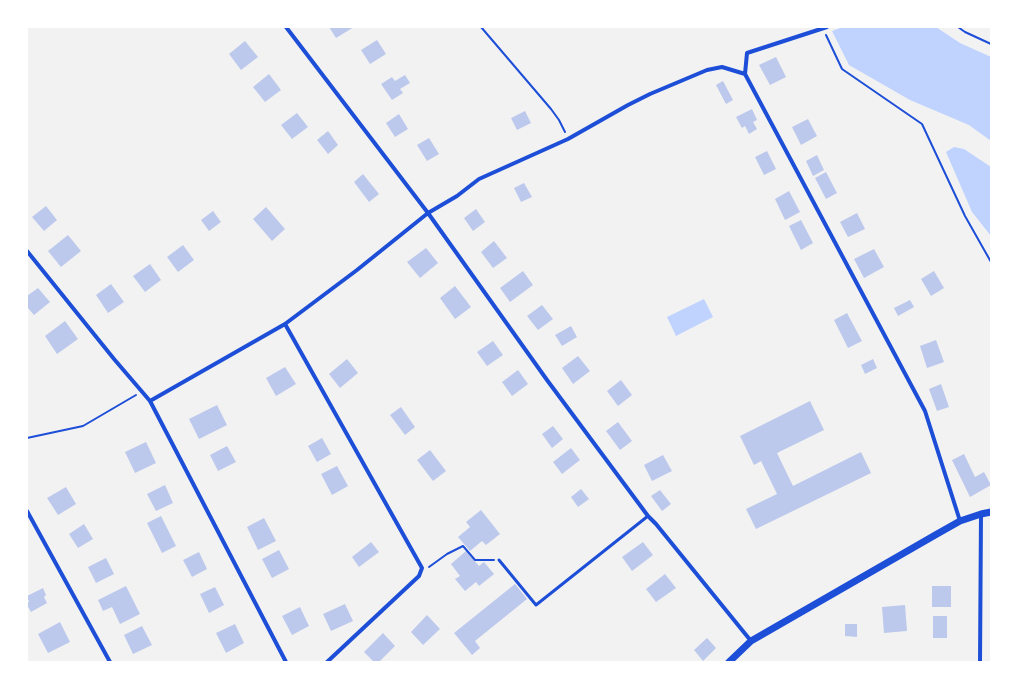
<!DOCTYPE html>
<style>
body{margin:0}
#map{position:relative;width:1018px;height:689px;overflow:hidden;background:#f2f2f2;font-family:"Nunito Sans",sans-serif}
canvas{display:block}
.frame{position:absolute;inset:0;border:28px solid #fff;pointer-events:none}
</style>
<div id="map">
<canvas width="1018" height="689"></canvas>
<div class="frame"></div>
</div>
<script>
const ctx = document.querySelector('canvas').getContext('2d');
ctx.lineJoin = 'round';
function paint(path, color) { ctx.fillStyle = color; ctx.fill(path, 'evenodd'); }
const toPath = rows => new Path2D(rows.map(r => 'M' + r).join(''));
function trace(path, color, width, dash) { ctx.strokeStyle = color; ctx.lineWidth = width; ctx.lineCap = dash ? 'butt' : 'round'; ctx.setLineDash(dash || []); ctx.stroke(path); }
const water = toPath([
 [843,27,936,27,960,43,991,57,991,141,969,125,910,100,849,65,832,31],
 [954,147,964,149,991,167,991,236,972,212,946,152],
 [704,299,713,317,676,336,667,317]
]);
const building = toPath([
 [329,27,354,27,336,38],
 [377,40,386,54,370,64,361,50],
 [245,41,258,57,241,70,229,54],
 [776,57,786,77,770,85,759,65],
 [269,74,281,90,265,102,253,87],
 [405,75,410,83,400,89,403,93,392,100,381,84,392,77,395,81],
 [723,81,733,100,726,104,716,85],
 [752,109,757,120,753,122,757,129,749,134,745,126,742,128,736,117],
 [525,111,531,123,517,130,511,118],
 [297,113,308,127,292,139,281,125],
 [399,114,408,129,395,137,386,123],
 [808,119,817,136,801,145,792,127],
 [328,131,338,145,328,154,317,140],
 [429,138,439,154,427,161,417,145],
 [767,151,776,169,764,175,755,157],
 [817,155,824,170,813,176,806,161],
 [826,172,837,193,826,199,815,178],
 [363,174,379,194,369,202,354,182],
 [524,183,532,197,521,202,514,188],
 [789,191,800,212,785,220,775,199],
 [46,206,57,220,44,231,32,217],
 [266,207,285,229,272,241,253,219],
 [476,209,485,222,473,231,464,218],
 [213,211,221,222,209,231,201,220],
 [857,213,865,229,848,237,840,222],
 [801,220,813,243,801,250,789,226],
 [68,235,81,251,61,267,48,251],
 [494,241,507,258,493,268,481,252],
 [183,245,194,260,178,272,167,257],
 [426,248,438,263,420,278,407,262],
 [874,249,884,267,864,278,854,259],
 [150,264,161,280,145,292,133,276],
 [523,271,533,285,510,302,500,288],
 [934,271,944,288,931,296,921,279],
 [111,284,124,302,108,313,96,295],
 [455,286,471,307,455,319,440,298],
 [38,288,50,302,34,315,27,307,27,296],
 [910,300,914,307,898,316,894,308],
 [542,305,553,319,538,330,527,316],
 [847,313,862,341,848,348,834,320],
 [65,321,78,339,57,354,45,336],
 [571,326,577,337,562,346,555,335],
 [936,340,944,362,927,368,920,346],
 [493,341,503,355,487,366,477,352],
 [578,356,590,371,573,384,562,368],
 [347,359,358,373,340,388,329,374],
 [873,359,877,368,865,374,861,365],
 [285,367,296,384,276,396,266,378],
 [518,370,528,384,512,396,502,382],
 [621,380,632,395,618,406,607,391],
 [941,384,949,407,937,411,929,389],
 [810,401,824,430,777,453,793,486,861,452,871,473,756,529,746,509,777,494,761,461,754,465,740,436],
 [217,405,227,425,199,439,189,419],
 [401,407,415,427,405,435,390,415],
 [618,422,632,441,620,450,606,431],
 [553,426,563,439,552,448,542,434],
 [322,438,331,454,317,462,308,446],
 [146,442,156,463,135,473,125,452],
 [227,446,236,462,218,471,210,455],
 [571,448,580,460,562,474,553,462],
 [430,450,446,471,433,481,417,460],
 [964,454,975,477,984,472,991,485,970,497,952,460],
 [663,455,672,471,652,481,644,465],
 [337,466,348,486,332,495,321,474],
 [165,485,173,503,156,511,147,494],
 [66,487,76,504,58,515,47,498],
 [581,489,589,499,578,507,571,497],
 [660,490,671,504,662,511,651,496],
 [481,510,500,534,486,545,482,541,470,551,458,537,470,527,466,522],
 [161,516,176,546,162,553,147,523],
 [264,518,276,541,258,550,247,527],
 [84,524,93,539,78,548,69,534],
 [371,542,379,552,359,567,352,557],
 [643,542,653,555,632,571,622,557],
 [279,550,289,569,272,578,262,559],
 [466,551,479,566,484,562,494,574,479,586,476,582,465,591,455,579,460,576,451,564],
 [199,552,207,569,192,577,183,560],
 [106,558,114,574,96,583,88,567],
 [665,574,676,588,656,602,646,589],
 [515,584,527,599,475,641,480,648,472,655,454,633],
 [126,586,140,614,120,624,112,607,103,611,98,600],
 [932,586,951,586,951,607,932,607],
 [215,587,224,605,209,613,200,594],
 [43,588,46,595,44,597,47,603,31,612,27,605,27,603,29,602,27,596],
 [345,604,353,621,331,631,323,614],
 [905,605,907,631,884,633,882,607],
 [300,607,309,626,292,635,282,616],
 [427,615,440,629,423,645,411,632],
 [933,616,947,616,947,638,933,638],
 [60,622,70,642,48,653,38,634],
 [235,624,244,643,226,653,216,633],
 [845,624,857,624,857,637,845,636],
 [142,626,152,645,133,654,124,635],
 [383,633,395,646,379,662,374,662,364,652],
 [707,638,716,648,703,661,694,650]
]);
const path = toPath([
 [481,27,551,109,559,120,565,132],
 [958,27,965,32,991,44],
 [826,35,842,69,922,124,965,216,991,262],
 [27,438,83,426,136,395],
 [429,567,447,554,463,546,475,560,494,560]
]);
const service = toPath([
 [499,560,536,605,648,516]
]);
const minor = toPath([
 [286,27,428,213,547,380,648,516,656,524,751,641],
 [745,74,925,411,960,521],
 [27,251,114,359,150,401,286,662],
 [285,324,422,568,419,576,327,662],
 [150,401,285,324,357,270,428,213,457,196,479,179,568,139,628,105,650,94,707,70,722,67,745,74,747,53,827,27],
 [27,511,110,662],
 [980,662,981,514]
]);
const tertiary = toPath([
 [729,662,751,641,937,534,960,521,981,514,991,512]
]);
paint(water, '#bfd3fe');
paint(building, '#bdc9ec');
trace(path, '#1d4ed8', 2);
trace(service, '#1d4ed8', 3);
trace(minor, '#1d4ed8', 4);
trace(tertiary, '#1d4ed8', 7);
</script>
